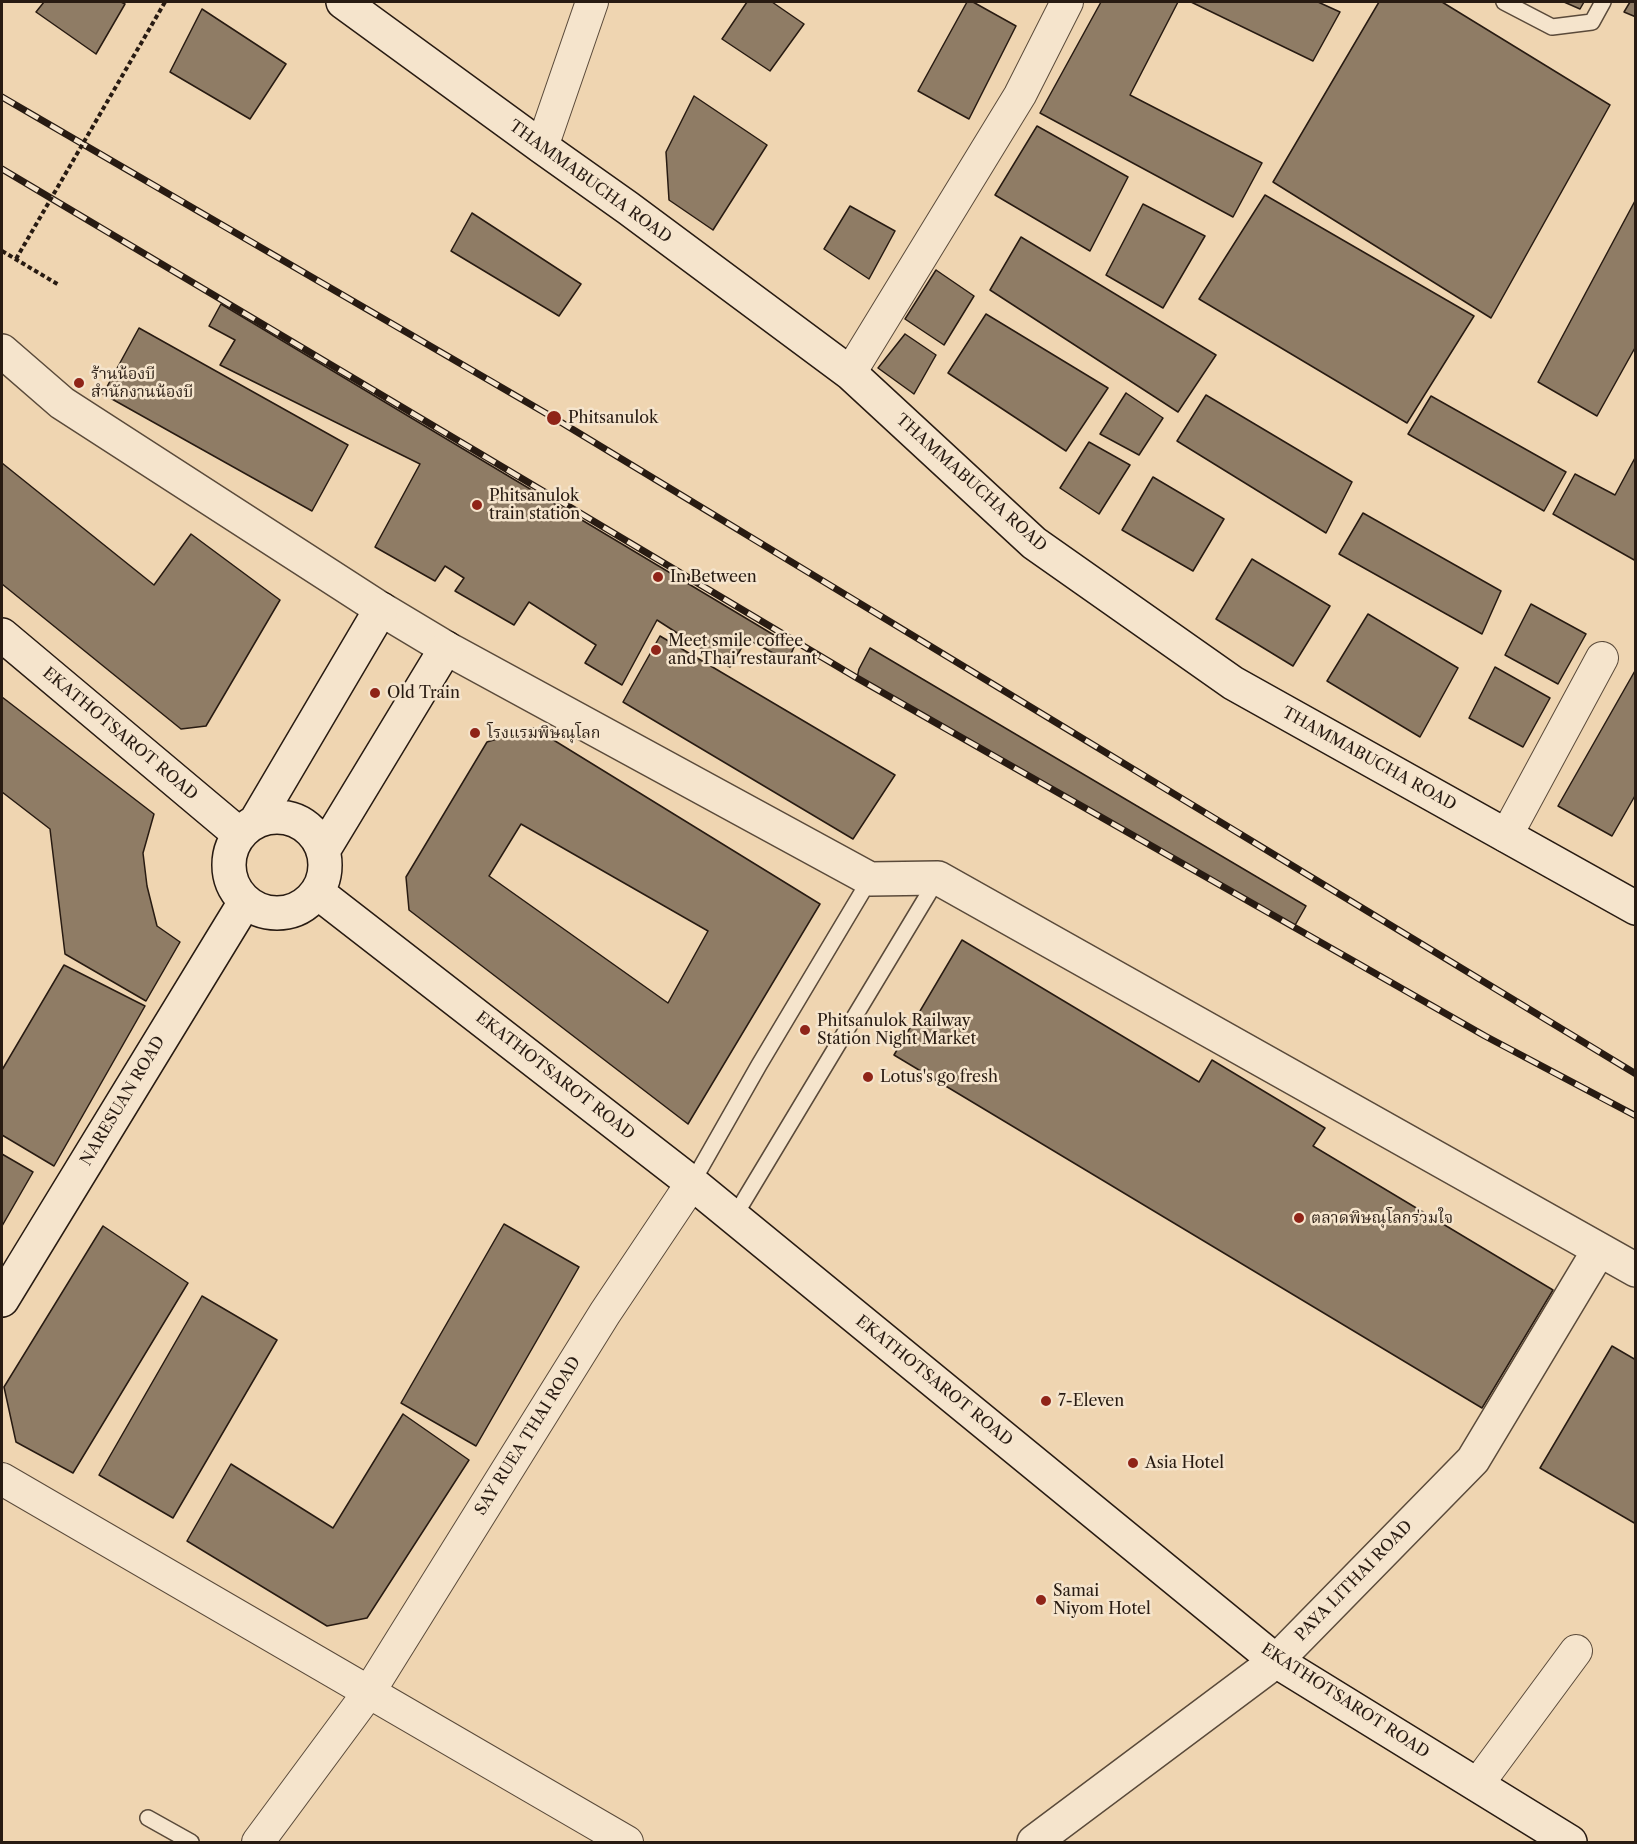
<!DOCTYPE html>
<meta charset="utf-8">
<style>
body{margin:0}
#map{position:relative;width:1637px;height:1844px;overflow:hidden;background:#efd5b1;font-family:"Libre Caslon Text",serif}
canvas{display:block}
.frame{position:absolute;inset:0;border:3px solid #281b12;pointer-events:none}
</style>
<div id="map">
<canvas width="1637" height="1844"></canvas>
<div class="frame"></div>
</div>
<script>
const ctx = document.querySelector('canvas').getContext('2d');
ctx.lineJoin = 'round';
function paint(path, color) { ctx.fillStyle = color; ctx.fill(path, 'evenodd'); }
const toPath = rows => new Path2D(rows.map(r => 'M' + r).join(''));
function trace(path, color, width, dash) { ctx.strokeStyle = color; ctx.lineWidth = width; ctx.lineCap = dash ? 'butt' : 'round'; ctx.setLineDash(dash || []); ctx.stroke(path); }
function label(font, color, halo, rows, align = 'center') {
  ctx.font = font + ' "Libre Caslon Text","Noto Serif Thai",serif'; ctx.lineWidth = 5; ctx.setLineDash([]); ctx.textBaseline = 'middle'; ctx.strokeStyle = halo; ctx.fillStyle = color; for (const [text, x, y, turn = 0] of rows) {
    ctx.save(); ctx.translate(x, y); ctx.rotate((+turn || 0) * Math.PI / 180); ctx.textAlign = isNaN(turn) ? turn : align; if (halo) ctx.strokeText(text, 0, 0); ctx.fillText(text, 0, 0); ctx.restore();
  }
}
const building = toPath([
 [44,2,121,2,125,4,96,54,36,12,44,2],
 [747,2,772,2,804,24,770,71,722,39,747,2],
 [967,2,973,2,1016,26,969,119,918,91,967,2],
 [1101,2,1178,2,1130,95,1262,163,1233,217,1040,113,1101,2],
 [1191,2,1318,2,1340,12,1313,61,1191,2],
 [1379,2,1442,2,1610,105,1491,318,1273,182,1379,2],
 [1564,2,1584,2,1580,9,1564,2],
 [1630,2,1636,2,1636,17,1624,12,1630,2],
 [202,9,286,64,250,119,170,72,202,9],
 [694,96,767,145,713,230,669,200,666,152,694,96],
 [1037,126,1128,177,1090,251,995,195,1037,126],
 [1265,195,1474,316,1407,423,1199,299,1265,195],
 [1636,199,1636,346,1597,416,1538,382,1636,199],
 [1143,204,1205,236,1163,308,1106,275,1143,204],
 [850,206,895,231,869,279,824,249,850,206],
 [472,213,581,284,559,316,451,251,472,213],
 [1021,237,1216,355,1178,412,990,290,1021,237],
 [936,270,974,296,944,345,905,319,936,270],
 [221,304,794,647,788,661,747,639,730,667,657,620,622,685,585,663,596,645,529,602,514,625,455,591,464,578,445,566,435,581,375,547,420,464,220,365,235,340,209,326,221,304],
 [986,314,1108,388,1066,451,948,373,986,314],
 [139,328,348,445,312,511,103,394,139,328],
 [905,334,936,355,914,394,878,368,905,334],
 [1126,393,1163,418,1139,455,1100,434,1126,393],
 [1206,395,1352,482,1326,533,1177,441,1206,395],
 [1431,396,1566,472,1544,511,1408,434,1431,396],
 [1089,442,1130,465,1099,514,1060,488,1089,442],
 [1636,456,1636,561,1553,514,1575,474,1615,495,1636,456],
 [2,463,154,585,191,534,280,600,206,726,181,729,2,584,2,463],
 [1153,477,1224,519,1193,571,1122,530,1153,477],
 [1363,513,1501,591,1482,634,1339,554,1363,513],
 [1252,559,1330,606,1293,666,1216,619,1252,559],
 [1531,604,1586,634,1558,684,1505,655,1531,604],
 [1368,614,1458,668,1420,737,1327,681,1368,614],
 [660,636,895,775,853,839,623,702,660,636],
 [870,648,1306,906,1294,927,857,678,859,669,870,648],
 [1495,667,1550,698,1523,747,1469,718,1495,667],
 [1636,669,1636,794,1612,836,1558,806,1636,669],
 [2,697,154,814,143,853,147,886,157,926,180,942,146,1001,65,954,50,829,2,792,2,697],
 [534,728,820,904,688,1124,409,910,406,877,487,742,534,728],
 [521,824,708,931,668,1003,489,876,521,824],
 [962,940,1199,1082,1212,1060,1325,1128,1313,1146,1553,1290,1482,1408,894,1055,962,940],
 [64,965,145,1006,54,1166,2,1135,2,1070,64,965],
 [2,1154,33,1172,2,1226,2,1154],
 [504,1224,579,1267,476,1446,401,1403,504,1224],
 [103,1226,188,1283,73,1473,16,1442,4,1387,103,1226],
 [202,1296,277,1340,173,1518,99,1475,202,1296],
 [1612,1346,1636,1360,1636,1524,1540,1468,1612,1346],
 [403,1414,469,1460,367,1618,327,1626,187,1541,231,1464,333,1528,403,1414]
]);
const path = toPath([
 [2,251,59,285]
]);
const service = toPath([
 [1504,2,1552,27,1592,22,1603,2],
 [692,1183,759,1065,870,879],
 [734,1217,938,878],
 [148,1818,191,1842]
]);
const minor = toPath([
 [542,147,592,2],
 [850,373,1020,95,1067,2],
 [1506,836,1602,658],
 [2,1479,627,1842],
 [1477,1785,1576,1651],
 [258,1842,369,1692,605,1313,692,1183]
]);
const tertiary = toPath([
 [2,351,62,403,381,609,446,648,870,879,938,878,1636,1270],
 [1034,1842,1276,1661,1473,1460,1599,1250]
]);
const secondary = toPath([
 [343,2,542,147,628,208,850,373,1034,543,1233,683,1636,908],
 [2,635,239,834],
 '229 865a48 48 0 1 1 96 0a48 48 0 1 1-96 0Z',
 [256,821,381,609],
 [323,851,446,648],
 [317,892,692,1183,1276,1661,1570,1842],
 [2,1300,245,902]
]);
const rail = toPath([
 [2,97,554,418,1636,1074],
 [2,169,857,678,1485,1036,1636,1116]
]);
const pathBridge = toPath([
 [16,259,165,2]
]);
const markers = [
 [79,383,6,"#8f2418"],
 [554,418,8,"#8f2418"],
 [477,505,6,"#8f2418"],
 [658,577,6,"#8f2418"],
 [656,650,6,"#8f2418"],
 [375,693,6,"#8f2418"],
 [475,733,6,"#8f2418"],
 [805,1030,6,"#8f2418"],
 [868,1077,6,"#8f2418"],
 [1299,1218,6,"#8f2418"],
 [1046,1401,6,"#8f2418"],
 [1133,1463,6,"#8f2418"],
 [1041,1600,6,"#8f2418"]
];
const streetNames = [
 ["THAMMABUCHA ROAD",590,182,36],
 ["THAMMABUCHA ROAD",971,483,42],
 ["EKATHOTSAROT ROAD",120,734,40],
 ["THAMMABUCHA ROAD",1369,759,29],
 ["EKATHOTSAROT ROAD",555,1076,38],
 ["NARESUAN ROAD",123,1101,-59],
 ["EKATHOTSAROT ROAD",934,1381,39],
 ["SAY RUEA THAI ROAD",528,1436,-58],
 ["PAYA LITHAI ROAD",1354,1581,-46],
 ["EKATHOTSAROT ROAD",1345,1701,33]
];
const poiNames = [
 ["ร้านน้องบี",91,374],
 ["สำนักงานน้องบี",91,392],
 ["Phitsanulok",568,418],
 ["Phitsanulok",489,496],
 ["train station",489,514],
 ["In Between",670,577],
 ["Meet smile coffee",668,641],
 ["and Thai restaurant",668,659],
 ["Old Train",387,693],
 ["โรงแรมพิษณุโลก",487,733],
 ["Phitsanulok Railway",817,1021],
 ["Station Night Market",817,1039],
 ["Lotus's go fresh",880,1077],
 ["ตลาดพิษณุโลกร่วมใจ",1311,1218],
 ["7-Eleven",1058,1401],
 ["Asia Hotel",1145,1463],
 ["Samai",1053,1591],
 ["Niyom Hotel",1053,1609]
];
paint(building, '#8f7c65');
trace(building, '#281b12', 1.5);
trace(service, '#5a4a3a', 18);
trace(minor, '#5a4a3a', 34);
trace(tertiary, '#5a4a3a', 36);
trace(secondary, '#281b12', 36);
trace(path, '#281b12', 4, [4.5, 3]);
trace(service, '#f5e4cc', 15);
trace(minor, '#f5e4cc', 32);
trace(tertiary, '#f5e4cc', 33);
trace(secondary, '#f5e4cc', 33);
trace(rail, '#281b12', 7);
trace(rail, '#f5e4cc', 4.5, [14]);
trace(pathBridge, '#281b12', 4, [4.5, 3]);
for (const [x, y, r, color] of markers) { const dot = new Path2D(); dot.arc(x, y, r, 0, 2 * Math.PI); ctx.fillStyle = color; ctx.fill(dot); trace(dot, '#f5e4cc', 2); }
label('16px', '#281b12', '#f5e4cc', streetNames);
label('16px', '#281b12', '#f5e4cc', poiNames, 'left');
</script>
